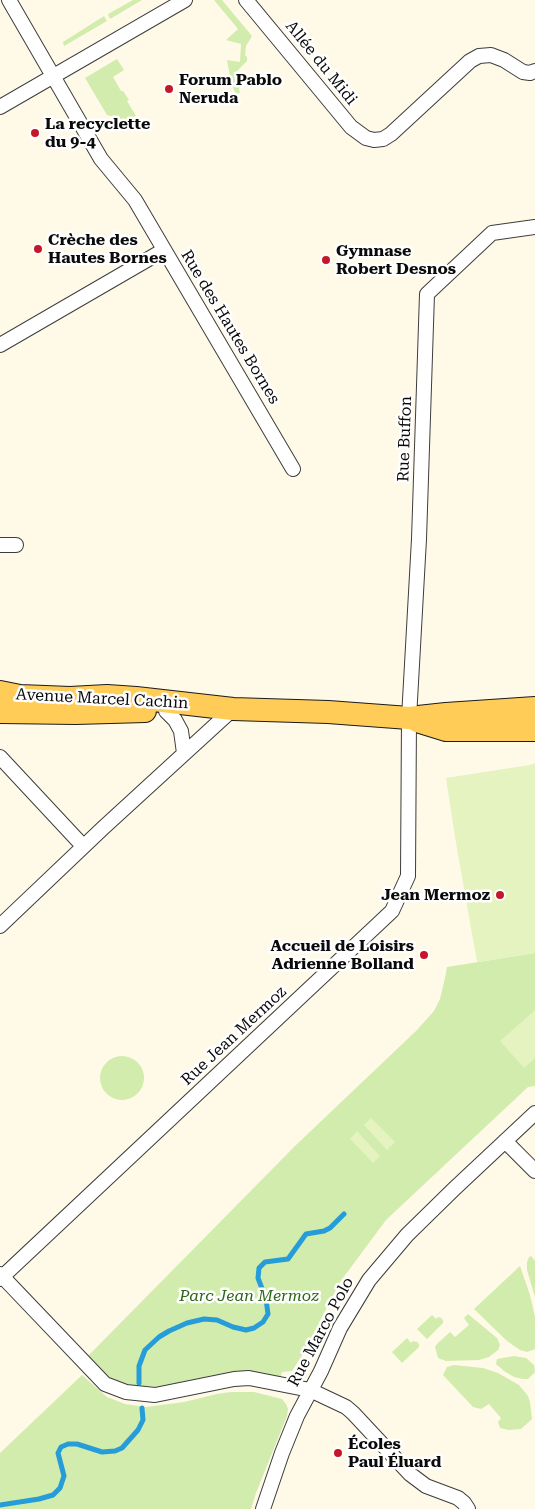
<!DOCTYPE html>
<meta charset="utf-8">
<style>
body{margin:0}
canvas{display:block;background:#fff9e7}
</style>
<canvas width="535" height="1509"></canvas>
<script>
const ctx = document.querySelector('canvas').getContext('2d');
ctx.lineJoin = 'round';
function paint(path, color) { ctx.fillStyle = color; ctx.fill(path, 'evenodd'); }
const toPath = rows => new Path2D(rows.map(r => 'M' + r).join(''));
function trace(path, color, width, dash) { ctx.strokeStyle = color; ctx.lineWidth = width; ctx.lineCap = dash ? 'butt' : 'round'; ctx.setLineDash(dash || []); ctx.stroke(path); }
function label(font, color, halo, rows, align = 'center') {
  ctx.font = font + ' "Roboto Serif",serif'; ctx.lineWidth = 5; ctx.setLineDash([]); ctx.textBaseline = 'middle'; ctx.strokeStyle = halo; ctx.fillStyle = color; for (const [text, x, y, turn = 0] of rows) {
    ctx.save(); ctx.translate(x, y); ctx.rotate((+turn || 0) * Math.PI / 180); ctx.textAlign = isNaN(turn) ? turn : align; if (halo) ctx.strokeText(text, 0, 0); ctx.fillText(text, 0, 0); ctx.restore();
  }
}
const green = toPath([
 [133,0,142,0,110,19,108,14],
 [214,0,222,0,252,36,246,46,245,55,247,57,247,61,234,74,236,83,240,87,239,89,240,92,238,94,236,94,234,90,231,82,227,60,240,62,241,44,226,40,238,29],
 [104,16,107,21,64,46,63,42],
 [117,59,124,70,113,77,121,91,123,91,129,100,127,101,136,116,128,121,107,115,85,78],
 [535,953,535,1086,528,1087,386,1220,340,1282,304,1352,292,1371,282,1372,280,1378,241,1371,160,1387,135,1386,115,1381,104,1373,88,1356,295,1146,417,1030,434,1011,440,999,445,978,447,967],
 '100 1078a22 22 0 1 1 44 0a22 22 0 1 1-44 0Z',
 [531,1256,535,1261,535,1297,527,1270,527,1262,529,1257],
 [520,1266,530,1295,535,1317,535,1349,527,1352,520,1350,507,1341,474,1309],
 [468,1314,497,1338,500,1345,498,1350,489,1357,479,1360,446,1361,438,1358,435,1347,437,1344,450,1332,455,1337,469,1325,464,1318],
 [432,1315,436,1319,438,1317,441,1318,443,1320,443,1323,427,1339,417,1329],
 [407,1338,411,1343,413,1341,417,1342,419,1344,419,1347,402,1363,392,1352],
 [514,1356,526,1358,534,1365,535,1372,528,1379,523,1379,514,1377,504,1371,496,1364,497,1359],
 [454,1365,483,1368,498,1373,519,1385,528,1396,530,1402,532,1419,521,1429,509,1430,500,1428,498,1422,501,1418,489,1404,481,1409,473,1407,443,1375,447,1367],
 [82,1375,107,1397,125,1404,146,1407,184,1402,217,1394,231,1392,254,1392,282,1399,286,1404,288,1409,287,1416,256,1493,251,1509,0,1509,0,1453]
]);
const pitch = toPath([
 [535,763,535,953,477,962,455,837,446,778,530,765],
 [535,1010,535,1058,524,1068,500,1041],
 [371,1118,395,1142,387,1150,364,1125],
 [357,1131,380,1156,373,1163,350,1139]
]);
const stream = toPath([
 [139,1383,139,1366,145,1350,159,1337,169,1331,187,1323,204,1319,217,1320,233,1327,246,1330,254,1328,263,1322,268,1314,266,1299,258,1278,259,1268,265,1262,288,1259,306,1234,324,1231,330,1228,344,1214],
 [0,1505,39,1499,53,1495,60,1488,64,1476,58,1453,61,1447,68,1444,77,1444,102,1452,115,1451,122,1448,138,1430,143,1420,142,1408]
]);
const street = toPath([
 [9,0,101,159,135,200,293,469],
 [246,0,351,127,366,138,374,140,383,139,391,134,470,61,479,56,491,55,504,60,523,72,530,73,535,71],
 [0,107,185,0],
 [0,345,164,250],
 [0,545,16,545],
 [166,711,175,720,181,731,184,753],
 [0,757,83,846],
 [0,926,103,828,233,709],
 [505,1141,535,1171],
 [0,1274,105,1384,126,1392,155,1395,234,1379,249,1378,310,1390,346,1407,353,1413,410,1474,426,1486,458,1498,464,1503,468,1509],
 [0,1279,392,911,408,876,409,718,419,539,427,294,492,233,535,227],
 [263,1509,282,1453,297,1416,321,1371,340,1328,369,1280,407,1235,454,1189,535,1113]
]);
const primary = toPath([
 [0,692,20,696,70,698,107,696,136,698,233,709,328,712,409,718,446,714,535,708],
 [0,712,76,713,145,711],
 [417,721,446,730,535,730]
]);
const markers = [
 [169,89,5,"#c5172a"],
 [35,133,5,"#c5172a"],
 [38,249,5,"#c5172a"],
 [326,260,5,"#c5172a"],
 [500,895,5,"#c5172a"],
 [424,955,5,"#c5172a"],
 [338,1453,5,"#c5172a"]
];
const streetNames = [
 ["Allée du Midi",321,63,51],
 ["Rue des Hautes Bornes",230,327,59],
 ["Rue Buffon",405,439,-88],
 ["Avenue Marcel Cachin",102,699,3],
 ["Rue Jean Mermoz",234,1036,-43],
 ["Rue Marco Polo",321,1332,-62]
];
const poiNames = [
 ["Forum Pablo",179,80],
 ["Neruda",179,98],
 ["La recyclette",45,124],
 ["du 9-4",45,142],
 ["Crèche des",48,240],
 ["Hautes Bornes",48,258],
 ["Gymnase",336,251],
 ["Robert Desnos",336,269],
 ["Jean Mermoz",490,895,"right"],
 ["Accueil de Loisirs",414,946,"right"],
 ["Adrienne Bolland",414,964,"right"],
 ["Écoles",348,1444],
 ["Paul Éluard",348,1462]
];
const parkNames = [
 ["Parc Jean Mermoz",249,1296]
];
paint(green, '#d2ecad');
paint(pitch, '#e4f3c0');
trace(stream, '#269dd9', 5);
trace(street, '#3d3d3d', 16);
trace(primary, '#1b1b1b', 24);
trace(street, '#fff', 14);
trace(primary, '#ffcc57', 22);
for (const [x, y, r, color] of markers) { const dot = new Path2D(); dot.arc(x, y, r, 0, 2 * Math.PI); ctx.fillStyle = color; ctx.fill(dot); trace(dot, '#fff', 2); }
label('16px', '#0a0a0a', '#fff', streetNames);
label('bold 16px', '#0a0a0a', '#fff', poiNames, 'left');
label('italic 16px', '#2b6616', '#fff', parkNames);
</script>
